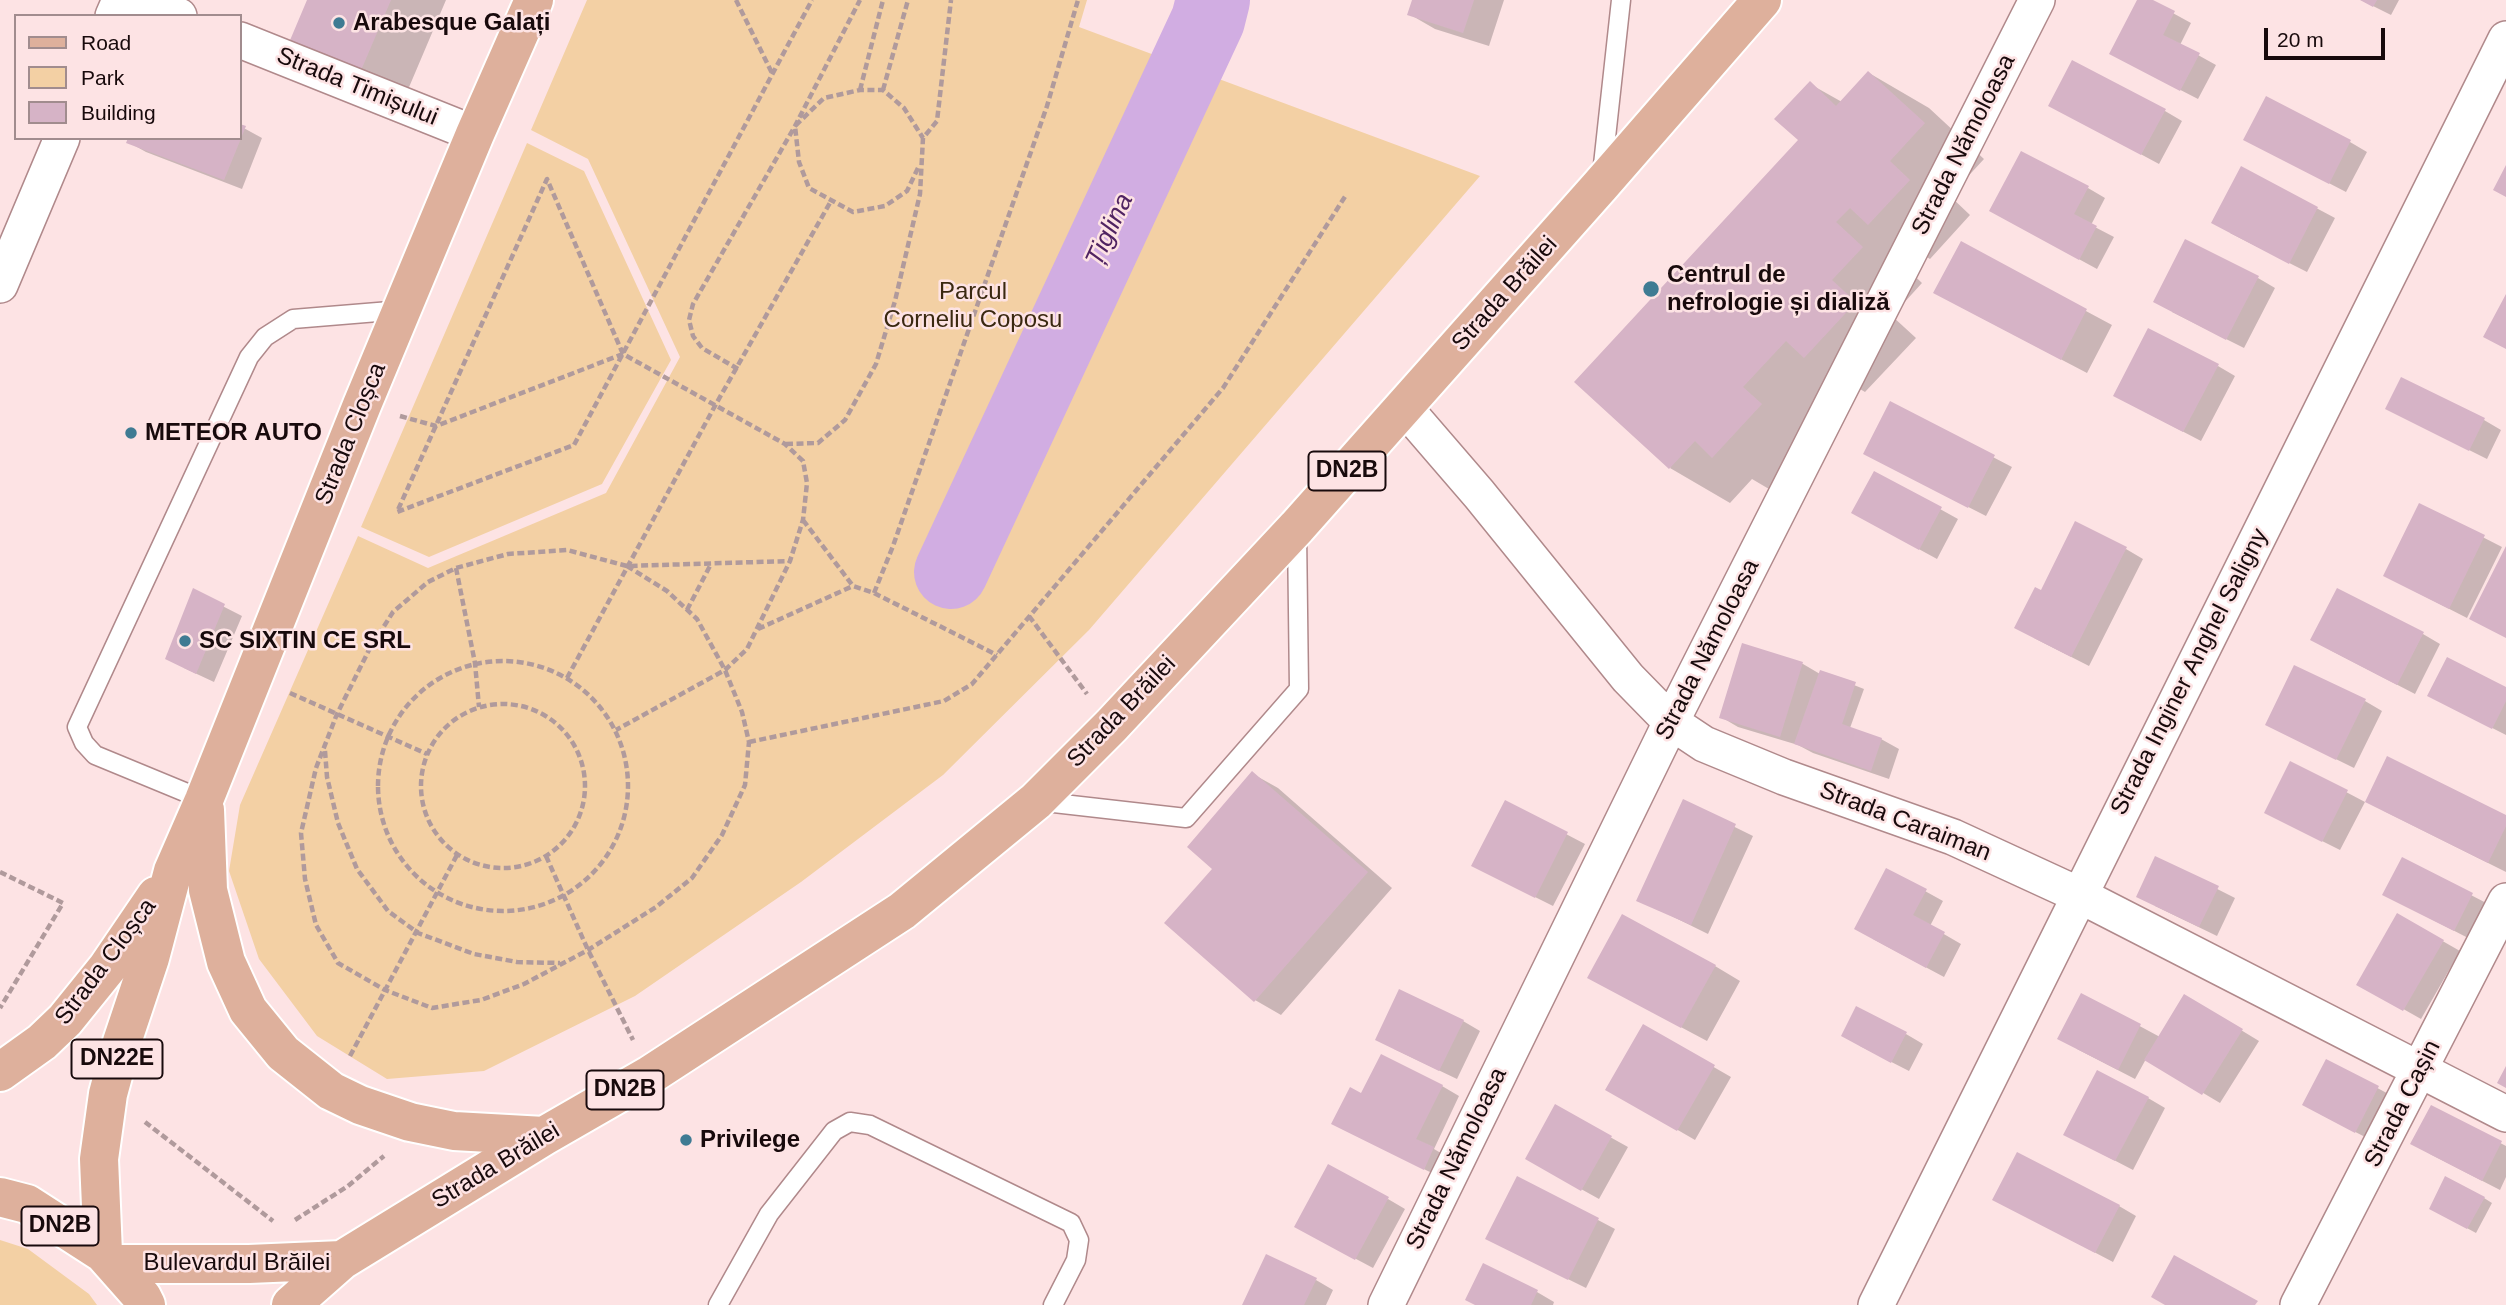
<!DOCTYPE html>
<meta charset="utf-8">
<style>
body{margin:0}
#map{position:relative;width:2506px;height:1305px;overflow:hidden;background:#fde3e4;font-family:Helvetica,sans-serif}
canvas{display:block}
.legend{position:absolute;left:14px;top:14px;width:228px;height:126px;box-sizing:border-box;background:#fde3e4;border:2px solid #a18c8e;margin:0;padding:9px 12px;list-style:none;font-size:21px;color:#180a0c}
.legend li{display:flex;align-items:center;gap:14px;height:35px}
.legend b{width:35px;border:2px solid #a18c8e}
.scale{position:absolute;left:2264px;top:28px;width:121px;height:32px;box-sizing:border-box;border:4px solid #180a0c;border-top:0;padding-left:9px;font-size:21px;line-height:24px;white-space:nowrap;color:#180a0c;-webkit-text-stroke:5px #fde3e4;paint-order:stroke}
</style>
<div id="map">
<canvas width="2506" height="1305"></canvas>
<ul class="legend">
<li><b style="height:9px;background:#deb09c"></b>Road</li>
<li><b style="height:19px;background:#f3d0a4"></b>Park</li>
<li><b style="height:19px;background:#d6b3c6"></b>Building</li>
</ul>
<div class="scale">20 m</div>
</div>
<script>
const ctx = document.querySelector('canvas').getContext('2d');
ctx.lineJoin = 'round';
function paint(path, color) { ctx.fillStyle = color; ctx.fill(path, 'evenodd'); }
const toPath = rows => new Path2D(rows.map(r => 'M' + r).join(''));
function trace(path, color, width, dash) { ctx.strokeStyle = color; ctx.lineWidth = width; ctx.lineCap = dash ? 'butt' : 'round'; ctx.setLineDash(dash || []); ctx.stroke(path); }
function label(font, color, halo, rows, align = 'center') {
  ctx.font = font + ' Helvetica,sans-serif'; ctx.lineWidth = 5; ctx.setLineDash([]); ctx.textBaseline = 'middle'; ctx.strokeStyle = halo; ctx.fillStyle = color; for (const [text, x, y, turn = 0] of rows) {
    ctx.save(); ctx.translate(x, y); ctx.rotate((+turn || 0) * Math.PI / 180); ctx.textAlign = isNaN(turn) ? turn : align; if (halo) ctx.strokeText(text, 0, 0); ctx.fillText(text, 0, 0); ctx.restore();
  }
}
const green = toPath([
 [587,0,1087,0,1079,27,1480,176,1089,630,943,775,801,882,635,996,484,1071,387,1079,317,1036,259,959,229,871,240,805,358,536,428,568,606,493,680,357,588,159,531,130],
 [527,143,584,171,671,360,602,484,429,557,361,527],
 [0,1240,28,1249,89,1294,97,1305,0,1305]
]);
const shadow = toPath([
 [309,0,446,0,404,99,335,70],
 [1414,0,1504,0,1489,46,1435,29,1409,14],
 [2139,0,2149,0,2191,23,2180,45,2216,65,2198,99,2128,63],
 [2361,0,2399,0,2391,15],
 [1869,73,1929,108,1984,159,1950,196,1970,215,1930,259,1908,245,1896,258,1922,283,1892,316,1916,338,1865,392,1843,379,1802,423,1821,440,1774,492,1752,479,1730,503,1670,468,1800,140,1810,84,1842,102],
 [2165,111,2182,121,2159,164,2068,115],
 [240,126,262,138,242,189,146,152,128,142,240,138],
 [2350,142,2367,152,2346,192,2263,149],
 [2241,168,2335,218,2307,272,2230,233],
 [2088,188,2105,198,2091,225,2114,237,2097,269,2009,221],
 [1961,244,2112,325,2087,373,1961,307],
 [2258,278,2275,288,2244,348,2172,312],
 [2218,366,2235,376,2201,441,2132,405],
 [1891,404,2012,467,1986,516,1882,463],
 [2405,418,2484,420,2501,430,2487,459],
 [1875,473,1958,519,1937,559,1871,523],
 [2420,505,2502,547,2467,618,2385,576],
 [2126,549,2143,559,2089,666,2034,638,2041,592],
 [193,591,242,616,214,682,184,668],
 [2423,634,2440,644,2415,694,2330,650],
 [1743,645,1803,664,1820,674,1821,672,1864,689,1850,728,1881,739,1899,749,1889,779,1813,753,1798,745,1738,727,1721,717],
 [2506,689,2506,735,2447,705],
 [2365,701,2382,711,2354,768,2285,734],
 [2291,763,2365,802,2340,850,2284,822],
 [1253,774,1278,788,1392,888,1281,1015,1255,1000],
 [1505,802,1585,844,1553,906,1491,875],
 [1684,802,1753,836,1708,934,1639,900],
 [2384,811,2506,817,2506,872],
 [2156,858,2235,898,2217,936,2155,906],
 [2402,859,2490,905,2472,940,2402,904],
 [1887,870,1943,901,1930,926,1961,944,1944,977,1873,939],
 [2397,915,2460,951,2421,1019,2359,984],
 [1715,966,1740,981,1707,1041,1615,992],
 [2082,995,2160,1037,2185,996,2259,1041,2220,1103,2146,1059,2135,1079,2077,1049],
 [1463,1021,1480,1031,1457,1079,1394,1049],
 [1644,1027,1731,1077,1695,1140,1607,1089],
 [1906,1034,1923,1044,1909,1071,1860,1046],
 [2327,1061,2396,1098,2373,1141,2322,1115],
 [1442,1086,1459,1096,1434,1149,1451,1159,1442,1178,1351,1133,1362,1095],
 [2148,1098,2165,1108,2133,1170,2083,1144],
 [1556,1107,1628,1147,1599,1199,1527,1159],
 [2431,1107,2506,1146,2506,1177,2500,1190,2430,1154],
 [2484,1198,2492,1203,2476,1233,2439,1213],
 [1388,1199,1405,1209,1373,1268,1313,1236],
 [2119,1206,2136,1216,2113,1262,2012,1209],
 [1598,1220,1615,1229,1586,1288,1505,1248],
 [1316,1280,1333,1290,1326,1305,1244,1305],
 [1537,1292,1554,1302,1553,1305,1477,1305]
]);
const river = toPath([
 [951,572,1208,20,1213,0]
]);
const building = toPath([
 [307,0,391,0,359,75,288,45],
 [1412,0,1474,0,1463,33,1407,15],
 [2137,0,2153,0,2175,11,2163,35,2200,53,2180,91,2109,54],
 [2360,0,2377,0,2373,7],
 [2072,60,2166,109,2141,155,2048,106],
 [1868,71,1925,123,1890,161,1910,180,1868,225,1850,208,1836,222,1863,247,1832,280,1856,302,1804,358,1786,341,1743,387,1762,404,1712,458,1695,441,1669,469,1574,382,1798,140,1774,119,1810,81,1836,106],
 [2266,96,2351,140,2329,184,2243,140],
 [240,124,246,126,224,180,126,143,128,138,240,138],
 [2021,151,2089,186,2074,214,2097,226,2079,260,1989,211],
 [2506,165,2506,197,2493,190],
 [2241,166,2318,207,2289,264,2211,223],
 [2185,239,2259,276,2226,340,2153,302],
 [1961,241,2087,309,2061,360,1933,293],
 [2506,294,2506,349,2483,337],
 [2148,328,2219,364,2183,432,2113,396],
 [2401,377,2485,418,2469,451,2385,409],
 [1890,401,1995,455,1968,508,1863,454],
 [1874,471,1942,507,1919,550,1851,513],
 [2419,503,2485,535,2449,609,2383,576],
 [2075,521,2127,547,2071,657,2014,628,2035,587,2041,590],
 [2506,546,2506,638,2469,619],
 [193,588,225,604,196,674,165,659],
 [2337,588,2424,632,2397,685,2310,640],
 [1742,643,1803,662,1780,737,1719,718],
 [2447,657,2506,687,2506,701,2492,729,2427,696],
 [2294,665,2366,699,2336,760,2265,725],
 [1820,670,1856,682,1842,724,1882,738,1871,771,1794,744],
 [2387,756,2506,815,2506,826,2488,863,2365,802],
 [2290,761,2348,790,2322,842,2264,813],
 [1252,771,1368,872,1254,1002,1164,923,1212,869,1187,847],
 [1683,799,1736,824,1691,925,1636,901],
 [1505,800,1568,832,1535,898,1471,866],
 [2155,856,2219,886,2199,927,2136,897],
 [2402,857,2473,893,2454,931,2382,895],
 [1886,868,1927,889,1913,915,1945,932,1926,968,1854,929],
 [2397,913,2444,940,2403,1011,2356,985],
 [1622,914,1716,965,1681,1028,1587,978],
 [1399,989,1464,1020,1439,1071,1375,1040],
 [2081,993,2141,1024,2118,1070,2057,1039],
 [2184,994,2243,1029,2202,1095,2144,1060],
 [1856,1006,1907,1032,1891,1063,1841,1036],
 [1643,1024,1715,1065,1677,1131,1605,1090],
 [1381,1054,1443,1085,1416,1139,1434,1147,1424,1170,1331,1124,1350,1087,1361,1093],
 [2326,1059,2379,1086,2355,1133,2302,1105],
 [2506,1066,2506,1088,2497,1083],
 [2097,1070,2149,1097,2115,1161,2063,1135],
 [1555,1104,1612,1136,1581,1191,1525,1159],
 [2431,1105,2502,1141,2482,1181,2410,1144],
 [2017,1152,2120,1205,2095,1253,1992,1200],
 [1328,1164,1389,1197,1355,1260,1294,1227],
 [1517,1176,1599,1218,1568,1280,1485,1239],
 [2445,1176,2485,1197,2467,1229,2429,1209],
 [1266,1254,1317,1278,1304,1305,1242,1305],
 [2174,1255,2258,1301,2255,1305,2165,1305,2151,1297],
 [1483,1263,1538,1290,1531,1305,1475,1305,1465,1300]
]);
const path = toPath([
 [736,0,772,73],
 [860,90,883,0],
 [883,90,908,0],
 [918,168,907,191,885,206,853,212,809,188,799,162,795,126,824,98,860,90,883,90,904,108,923,138],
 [623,354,547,179,397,512,574,445,812,0],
 [738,369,702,348,693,336,689,320,693,304,795,126,860,0],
 [400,416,436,426,623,354,785,444,803,461,807,483,803,520,790,561,747,649,725,670,616,730],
 [786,444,818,443,845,420,876,364,895,301,920,194,923,138,937,121,951,0],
 [803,520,853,586,874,593,997,655],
 [627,566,667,591,697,619,725,670,742,712,749,742,745,785,722,835,692,878,656,907,588,950,524,984,481,1000,432,1008,385,990,338,963,316,925,305,879,301,833,316,768,337,714,369,650,393,612,428,582,456,568,508,554,567,550,627,566,790,561],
 [456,568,475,663,479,707],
 [874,593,893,546,1047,106,1078,0],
 [687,610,711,564],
 [1029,616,1087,694],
 [758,629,853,586],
 '378 786a125 125 0 1 1 250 0a125 125 0 1 1-250 0Z',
 [567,678,716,404,831,201],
 [290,693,427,754],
 '421 786a82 82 0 1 1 164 0a82 82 0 1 1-164 0Z',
 [749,742,944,701,972,684,1223,388,1346,195],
 [325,751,327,777,338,823,357,869,388,911,418,933,474,954,517,962,560,963],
 [546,856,588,950,633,1040],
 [0,872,63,903,0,1008],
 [350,1056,457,855],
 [145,1122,273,1221],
 [295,1220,348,1186,384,1156]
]);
const lane = toPath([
 [1602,174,1621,0],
 [204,800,95,755,84,743,77,727,249,357,265,337,293,319,402,310],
 [1036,801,1186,818,1299,689,1297,532],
 [718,1305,769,1214,834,1131,850,1122,870,1125,1071,1223,1079,1240,1076,1260,1053,1305]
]);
const street = toPath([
 [140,0,179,16],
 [113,16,120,0],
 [240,40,475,134],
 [0,285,62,138],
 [1404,407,1479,494,1628,678,1671,722,1704,744,1784,777,1953,837,2079,895,2506,1114],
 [1386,1305,1671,722,2037,0],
 [1876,1305,2506,39],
 [2298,1305,2506,901]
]);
const primary = toPath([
 [205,810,208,890,226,962,248,1010,283,1053,331,1091,360,1105,410,1122,454,1131,544,1136],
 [0,1072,42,1042,65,1020,107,968,156,896],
 [0,1197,27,1204,103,1253,142,1297,146,1305],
 [103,1253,99,1159,108,1094,122,1042,150,958,173,871,204,800,362,405,475,134,534,0],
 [114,1264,249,1264,342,1260],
 [291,1305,342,1260,544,1136,650,1075,902,911,1036,801,1111,726,1297,527,1600,186,1762,0]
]);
const markers = [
 [339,23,7,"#3f7b93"],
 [1651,289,9,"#3f7b93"],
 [131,433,7,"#3f7b93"],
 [185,641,7,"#3f7b93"],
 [686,1140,7,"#3f7b93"]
];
const shields = [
 [1347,471,77],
 [117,1059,91],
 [625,1090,77],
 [60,1226,77]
];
const shieldNames = [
 ["DN2B",1347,471],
 ["DN22E",117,1059],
 ["DN2B",625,1090],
 ["DN2B",60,1226]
];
const poiNames = [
 ["Arabesque Galați",353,23],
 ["Centrul de",1667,275],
 ["nefrologie și dializă",1667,303],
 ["METEOR AUTO",145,433],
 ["SC SIXTIN CE SRL",199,641],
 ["Privilege",700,1140]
];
const streetNames = [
 ["Strada Timișului",357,87,22],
 ["Strada Nămoloasa",1964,145,-63],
 ["Strada Brăilei",1505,294,-48],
 ["Strada Cloșca",351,434,-68],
 ["Strada Nămoloasa",1708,650,-63],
 ["Strada Inginer Anghel Saligny",2190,672,-63],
 ["Strada Brăilei",1122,712,-46],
 ["Strada Caraiman",1905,822,21],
 ["Strada Cloșca",106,962,-53],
 ["Strada Cașin",2403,1104,-63],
 ["Strada Nămoloasa",1457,1159,-64],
 ["Strada Brăilei",496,1166,-31],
 ["Bulevardul Brăilei",237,1263]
];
const parkNames = [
 ["Parcul",973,292],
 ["Corneliu Coposu",973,320]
];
const waterNames = [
 ["Țiglina",1110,230,-65]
];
paint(green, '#f3d0a4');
paint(shadow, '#0003');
trace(river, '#d1ade2', 74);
paint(building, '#d6b3c6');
trace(lane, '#b0898b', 21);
trace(street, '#b0898b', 38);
trace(primary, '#fff', 42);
trace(path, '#b09a9c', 4.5, [7, 3.5]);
trace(lane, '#fff', 18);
trace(street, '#fff', 35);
trace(primary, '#deb09c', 38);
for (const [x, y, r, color] of markers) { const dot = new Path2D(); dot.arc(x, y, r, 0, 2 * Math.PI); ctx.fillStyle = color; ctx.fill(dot); trace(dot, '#fde3e4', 2.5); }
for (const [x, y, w] of shields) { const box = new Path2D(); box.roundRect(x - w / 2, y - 19.5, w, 39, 5); ctx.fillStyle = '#fde3e4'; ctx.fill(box); trace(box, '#180a0c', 2); }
label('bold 23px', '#180a0c', null, shieldNames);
label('bold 24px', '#180a0c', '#fde3e4', poiNames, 'left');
label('24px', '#180a0c', '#fde3e4', streetNames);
label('24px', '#3a2810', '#fde3e4', parkNames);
label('italic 26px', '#502362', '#fde3e4', waterNames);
</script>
